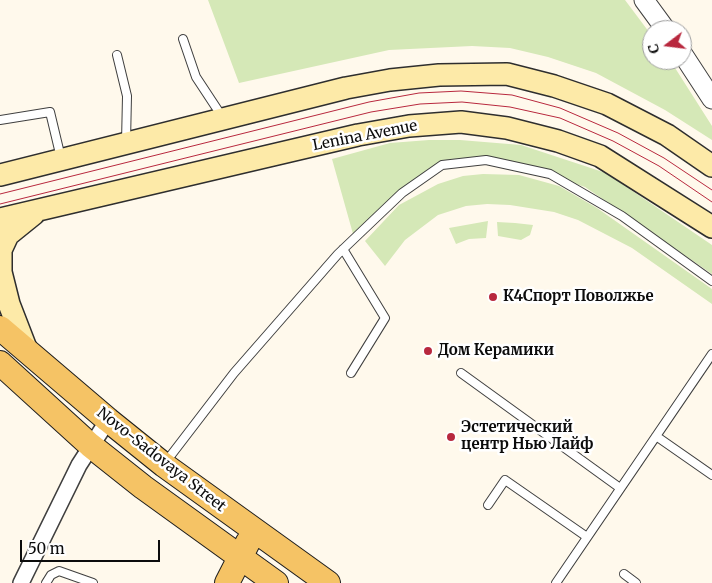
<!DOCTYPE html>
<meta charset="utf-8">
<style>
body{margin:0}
#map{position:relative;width:712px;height:583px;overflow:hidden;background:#fff9ec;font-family:Merriweather,serif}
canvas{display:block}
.north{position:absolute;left:642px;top:20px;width:50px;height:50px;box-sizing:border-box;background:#fff;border:1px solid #9e9e9e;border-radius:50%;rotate:255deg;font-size:14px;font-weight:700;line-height:20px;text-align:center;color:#0c0c0c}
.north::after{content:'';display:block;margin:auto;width:18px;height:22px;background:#b8283e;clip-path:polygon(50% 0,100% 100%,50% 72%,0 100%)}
.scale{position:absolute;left:20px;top:540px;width:140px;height:22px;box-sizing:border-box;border:2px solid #0c0c0c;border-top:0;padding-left:6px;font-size:15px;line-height:18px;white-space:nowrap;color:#0c0c0c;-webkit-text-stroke:4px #fff;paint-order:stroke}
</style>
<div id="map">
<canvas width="712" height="583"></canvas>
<div class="north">С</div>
<div class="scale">50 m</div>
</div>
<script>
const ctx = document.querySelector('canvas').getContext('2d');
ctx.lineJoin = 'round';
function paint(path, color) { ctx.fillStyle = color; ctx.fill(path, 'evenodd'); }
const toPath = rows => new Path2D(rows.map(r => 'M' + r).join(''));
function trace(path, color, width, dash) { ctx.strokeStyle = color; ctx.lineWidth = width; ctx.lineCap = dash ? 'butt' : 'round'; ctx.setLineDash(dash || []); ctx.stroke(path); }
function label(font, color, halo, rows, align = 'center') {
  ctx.font = font + ' Merriweather,serif'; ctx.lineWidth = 5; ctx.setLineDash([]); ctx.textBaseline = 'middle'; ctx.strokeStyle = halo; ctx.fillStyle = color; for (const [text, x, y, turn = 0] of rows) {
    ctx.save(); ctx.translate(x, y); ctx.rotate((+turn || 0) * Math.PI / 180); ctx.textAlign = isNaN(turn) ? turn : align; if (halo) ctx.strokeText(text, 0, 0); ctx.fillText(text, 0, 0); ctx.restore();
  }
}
const green = toPath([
 [208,0,625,0,652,36,652,60,670,60,712,126,712,140,665,110,596,73,548,57,510,48,472,46,389,50,239,83],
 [429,140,460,140,521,145,606,173,712,245,712,274,585,187,531,169,470,161,434,172,404,190,355,241,332,159,390,143],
 [483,174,519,175,559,186,597,208,712,289,712,304,632,248,578,220,554,212,510,205,487,204,466,206,438,215,405,240,385,266,365,241,399,205,438,184,463,176],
 [488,221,486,238,469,239,456,244,449,228],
 [497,222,515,223,533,225,530,235,521,240,498,236]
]);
const service = toPath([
 [183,39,196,77,223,118],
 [117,55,127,96,126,142],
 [0,120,50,112,61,158],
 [343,249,385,318,351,373],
 [461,373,620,488],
 [656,436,712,475],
 [165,463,234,373,338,254,402,193,442,165,486,160,550,174,622,216,712,281],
 [488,505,505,480,587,537],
 [624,574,636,583],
 [46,583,51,575,59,571,93,583],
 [556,583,712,354]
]);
const minor = toPath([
 [21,583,79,465,108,420]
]);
const tertiary = toPath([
 [644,0,666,30],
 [682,53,712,99]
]);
const secondary = toPath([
 [0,175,346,88,390,80,439,75,507,74,554,86,607,104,667,135,712,166],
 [0,219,358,135,409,126,461,122,507,128,558,141,600,156,712,227],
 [26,348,9,304,1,272,1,250,8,235,34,214]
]);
const primary = toPath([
 [0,328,108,420,164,465,328,583],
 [0,363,90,445,143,487,276,583],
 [227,583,248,542]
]);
const tram = toPath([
 [0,194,369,102,419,93,461,91,512,95,560,108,618,133,664,158,712,190],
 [0,204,371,112,420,104,462,102,510,107,560,118,613,141,659,166,712,202]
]);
const markers = [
 [493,297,5,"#b8283e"],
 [428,351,5,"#b8283e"],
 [451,437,5,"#b8283e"]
];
const streetNames = [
 ["Lenina Avenue",365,136,-11],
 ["Novo-Sadovaya Street",161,460,38]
];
const poiNames = [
 ["К4Спорт Поволжье",503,297],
 ["Дом Керамики",438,351],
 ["Эстетический",461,428],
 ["центр Нью Лайф",461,445]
];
paint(green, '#d5e8b7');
trace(service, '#3f3f3f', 10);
trace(minor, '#3f3f3f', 18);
trace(tertiary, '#3f3f3f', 21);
trace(secondary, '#2e2e2e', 24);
trace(primary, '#1d1d1d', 26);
trace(service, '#fff', 8);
trace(minor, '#fff', 15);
trace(tertiary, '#fff', 19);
trace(secondary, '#fdeaa8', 21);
trace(primary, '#f5c365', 24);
trace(tram, '#b8283e', 1);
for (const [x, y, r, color] of markers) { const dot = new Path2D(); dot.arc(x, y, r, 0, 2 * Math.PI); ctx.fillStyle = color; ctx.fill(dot); trace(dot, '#fff', 2); }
label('15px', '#0c0c0c', '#fff', streetNames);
label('bold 15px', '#0c0c0c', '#fff', poiNames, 'left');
</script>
